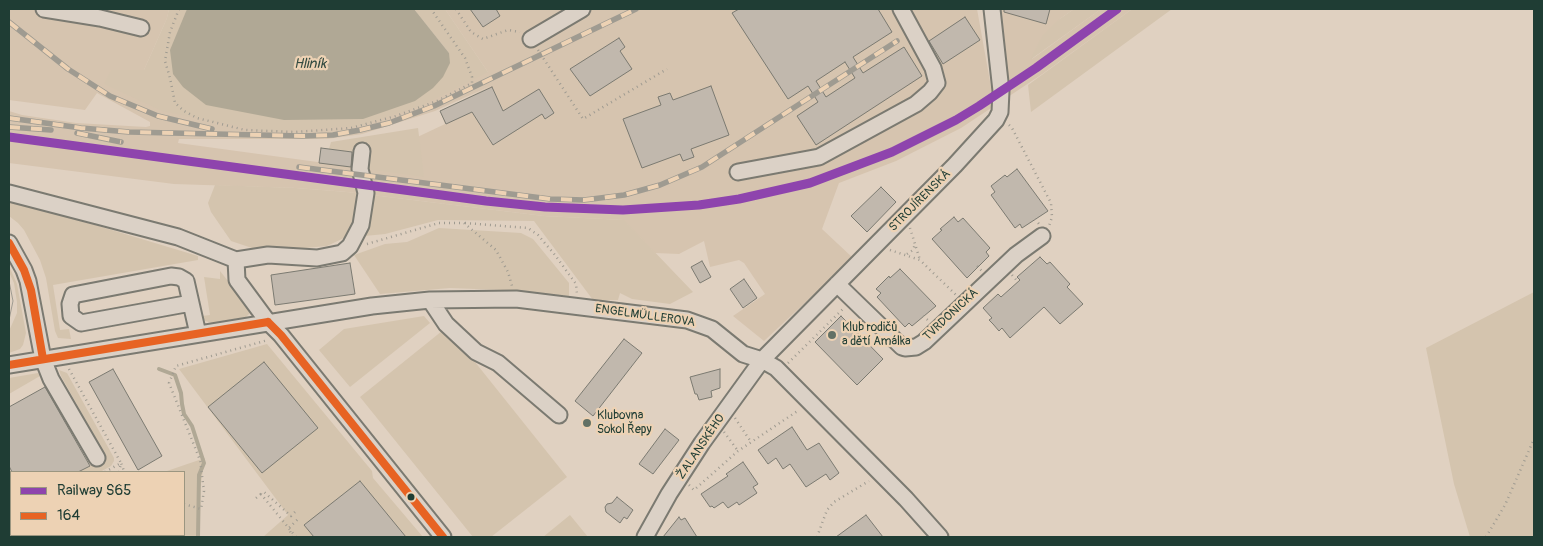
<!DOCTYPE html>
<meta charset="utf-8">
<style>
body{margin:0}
#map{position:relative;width:1543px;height:546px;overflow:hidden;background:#e0d1c1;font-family:Pangolin,sans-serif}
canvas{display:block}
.frame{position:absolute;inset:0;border:10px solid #1f3d34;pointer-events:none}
.legend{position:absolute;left:10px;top:471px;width:175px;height:65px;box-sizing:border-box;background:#edd2b4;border:1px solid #9b9681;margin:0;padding:6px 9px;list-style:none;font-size:15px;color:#1f3d34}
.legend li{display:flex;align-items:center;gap:10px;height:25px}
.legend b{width:25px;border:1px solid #9b9681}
</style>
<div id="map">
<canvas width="1543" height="546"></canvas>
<div class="frame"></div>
<ul class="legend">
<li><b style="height:6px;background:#8e44ad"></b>Railway S65</li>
<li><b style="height:6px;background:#e76323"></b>164</li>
</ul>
</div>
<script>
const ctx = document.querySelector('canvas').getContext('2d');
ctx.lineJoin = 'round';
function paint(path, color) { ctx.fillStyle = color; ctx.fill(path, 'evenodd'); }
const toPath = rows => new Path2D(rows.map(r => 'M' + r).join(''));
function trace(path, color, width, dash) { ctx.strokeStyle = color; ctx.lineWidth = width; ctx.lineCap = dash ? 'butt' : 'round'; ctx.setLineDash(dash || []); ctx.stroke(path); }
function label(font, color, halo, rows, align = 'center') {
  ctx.font = font + ' Pangolin,sans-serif'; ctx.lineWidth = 4.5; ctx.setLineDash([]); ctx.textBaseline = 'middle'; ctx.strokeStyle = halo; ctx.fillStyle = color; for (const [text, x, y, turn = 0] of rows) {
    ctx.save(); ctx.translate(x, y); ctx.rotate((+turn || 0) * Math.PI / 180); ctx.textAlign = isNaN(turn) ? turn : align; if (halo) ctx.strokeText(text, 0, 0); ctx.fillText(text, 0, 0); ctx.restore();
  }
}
const built = toPath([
 [9,9,169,9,167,18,144,70,111,70,488,72,445,9,977,9,991,87,1006,77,999,9,1074,9,1061,18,1032,59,1101,9,1132,9,1041,75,961,128,896,161,839,183,822,229,853,258,764,341,733,316,765,294,744,263,739,260,710,267,704,241,679,254,655,253,623,220,544,216,347,192,296,188,174,184,9,163,9,111,22,115,76,123,146,127,150,126,150,122,97,93,85,110,9,100],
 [495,84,440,111,445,124,354,167,178,143,179,139,327,139,362,134,435,111]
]);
const green = toPath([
 [169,9,187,9,186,13,195,97,206,105,220,107,415,101,433,88,443,77,449,53,414,9,445,9,488,72,420,106,359,126,267,132,162,111,104,84,111,70,144,70,167,18],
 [1074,9,1101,9,1030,60,1043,35,1061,18],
 [1132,9,1172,9,1031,112,1028,85],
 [418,128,424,177,354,167,356,153,329,149,331,142],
 [215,185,296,188,347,192,544,216,624,220,693,292,670,304,632,299,620,293,618,300,593,300,534,221,438,220,385,234,344,238,327,246,294,249,252,248,231,241,211,212,208,203],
 [9,199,198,256,198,260,53,285,60,330,69,329,71,339,58,338,55,331,46,278,40,260,24,230,18,223,9,216],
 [439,228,521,233,533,239,569,283,569,296,502,290,450,288,380,294,354,255,385,244,407,242],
 [9,266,17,284,26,333,23,345,20,349,9,353,9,331,17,313,17,302,14,283,9,272],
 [220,271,252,311,246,317,212,323,205,321,202,316,210,315,204,277,220,279],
 [1534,292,1534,537,1470,537,1454,484,1426,348],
 [424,316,430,323,350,387,319,350,344,329],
 [447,327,567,477,491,537,473,537,360,397],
 [267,344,372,471,373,478,423,537,263,537,288,515,179,369],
 [59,370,67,373,114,458,114,461,111,466,100,472,78,472,106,457,61,376],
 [38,373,40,376,9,394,9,378],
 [205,458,198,501,199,537,9,537,9,526,11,525,11,535,184,535,184,472,164,472],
 [570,515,588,537,543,537]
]);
const water = toPath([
 [187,9,414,9,449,53,450,63,443,77,433,88,415,101,363,119,284,120,206,105,183,87,173,74,170,50]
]);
const stream = toPath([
 [159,369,175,375,181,393,182,404,184,414,192,426,204,463,199,475,198,537]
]);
const building = toPath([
 [470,9,496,9,500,16,483,27,470,9],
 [739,9,878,9,892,32,853,57,863,73,904,47,922,76,816,145,797,116,818,102,808,86,788,99,732,13,739,9],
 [845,62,855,78,826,97,816,81,845,62],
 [1004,9,1050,9,1046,24,1004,12,1004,9],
 [965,17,980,40,943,64,929,41,965,17],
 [619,38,625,47,620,51,632,69,590,96,570,69,619,38],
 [711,86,729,135,691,149,694,157,683,161,680,154,642,168,623,119,661,105,658,97,670,93,673,100,711,86],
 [492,87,503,111,539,89,554,113,545,119,542,114,493,145,472,112,446,124,440,111,492,87],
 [321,148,352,152,351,167,319,163,321,148],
 [1017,169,1048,211,1022,228,1020,224,1015,228,991,195,995,192,991,186,1005,175,1007,177,1017,169],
 [881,187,896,202,867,232,851,216,881,187],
 [954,217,958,222,963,218,990,248,986,252,989,256,967,278,932,239,942,230,940,229,954,217],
 [1040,257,1047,264,1050,262,1070,284,1067,287,1083,304,1060,324,1044,307,1010,338,1002,328,999,331,993,324,989,320,992,318,983,308,998,294,1001,297,1020,280,1017,277,1040,257],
 [702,261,711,277,700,283,691,267,702,261],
 [350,263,355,294,275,305,271,275,350,263],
 [900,269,936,306,912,326,909,323,905,327,877,297,881,293,876,289,889,276,890,278,900,269],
 [744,279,757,298,743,308,730,289,744,279],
 [841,316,883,359,857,385,815,342,841,316],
 [624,339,642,353,593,416,575,401,624,339],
 [264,362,318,428,262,473,208,407,264,362],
 [113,369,162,456,138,470,89,382,113,369],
 [720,369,720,388,711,391,712,397,699,400,697,394,695,394,690,377,720,369],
 [45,387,90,466,78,472,12,472,9,466,9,407,45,387],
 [792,427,807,450,819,443,839,473,830,480,826,474,806,487,790,464,783,469,776,458,768,464,758,450,792,427],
 [665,429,679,440,653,474,639,464,665,429],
 [743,462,758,484,753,487,757,493,739,505,737,502,728,508,723,502,714,508,712,506,710,507,701,494,728,476,726,474,743,462],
 [360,481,406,537,314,537,304,525,360,481],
 [617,497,633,510,627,519,624,517,620,523,606,512,605,507,607,504,612,503,617,497],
 [866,515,883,537,836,537,866,515],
 [679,517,681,520,685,518,697,537,663,537,679,517]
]);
const path = toPath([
 [179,9,170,32,165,61,170,78,175,103,184,111,197,118,245,130,295,132,351,128,396,116,437,101,472,83,472,77,465,58,431,9],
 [456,9,471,32,483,39,508,30,520,32],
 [538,50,583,119,667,69],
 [1009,125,1012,128,1051,203,1052,217,1049,226],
 [1035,219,1039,224],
 [465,223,528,228,538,235,555,255,576,284,577,294],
 [910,228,920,260],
 [367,244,439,223,464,223,496,250,508,272,512,286],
 [890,250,920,260,956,295],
 [907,254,913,250,915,244],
 [977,266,982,271],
 [1012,275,1018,282],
 [923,316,929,321],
 [788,363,843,309],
 [69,369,121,463,105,472],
 [735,418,751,442],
 [724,432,738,451],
 [119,472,121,463,124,471,126,472],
 [689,485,694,490,738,451,799,410],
 [256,498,261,494],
 [184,504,201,509,204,491,200,460,169,383,176,366,268,340],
 [295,512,291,516,264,492,261,494,296,537],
 [9,513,11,511],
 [96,537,97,535],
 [172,537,172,535],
 [292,537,289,528,298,519],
 [817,537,827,510,834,502,869,481],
 [1486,537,1505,505,1534,439]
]);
const minor = toPath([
 [44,9,100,18,141,28],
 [531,39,582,9],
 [362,151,360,169,366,193,361,225,350,246,342,253,317,258,268,255,236,260,237,280,268,322,281,335,443,537],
 [738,172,819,157,916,104,930,92,937,83,933,68,901,9],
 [9,193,178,237,236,260],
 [9,243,24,270,28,281,43,359,51,379,97,458],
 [837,284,902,347,905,348,916,347,924,342,1016,255,1042,236],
 [430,300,446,324,476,352,498,363,559,415],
 [191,303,81,323,71,316,70,304,73,295,171,276,179,277,186,281,198,334],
 [9,365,372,306,430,300,516,299,687,320,712,329,743,354,762,360,776,368,906,499,940,537],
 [645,537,669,494,702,443,762,360,955,165,996,120,1000,112,1001,91,992,9]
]);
const tram = toPath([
 [9,281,13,301,9,320]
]);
const rail = toPath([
 [9,22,68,69,110,96,158,116,212,129],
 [9,118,81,128,129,132,302,136,333,135,360,130,389,123,434,106,636,9],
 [9,127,51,130],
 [77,133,121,142],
 [299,167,550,199,584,200,624,195,660,185,702,167,897,41]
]);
const bus1 = toPath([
 [9,243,24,270,31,290,43,359],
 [268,322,281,335,443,537],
 [9,365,268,322]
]);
const rail1 = toPath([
 [9,137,486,201,545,207,623,210,699,205,739,199,810,183,892,152,956,120,979,106,1036,68,1117,9]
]);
const markers = [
 [832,335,5,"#637165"],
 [587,423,5,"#637165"],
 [411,497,4.5,"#1f3d34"]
];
const streetNames = [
 ["STROJÍRENSKÁ",920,201,-45],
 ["TVRDONICKÁ",951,315,-43],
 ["ENGELMÜLLEROVA",645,316,8],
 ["ŽALANSKÉHO",701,447,-56]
];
const poiNames = [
 ["Klub rodičů",842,328],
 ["a dětí Amálka",842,342],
 ["Klubovna",597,416],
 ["Sokol Řepy",597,430]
];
const waterNames = [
 ["Hliník",310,64]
];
paint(built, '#d6c4af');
paint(green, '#d4c4ae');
paint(water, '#b0a895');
trace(stream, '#b0a895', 4);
paint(building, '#c1b8ad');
trace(building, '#7b7a71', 1);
trace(minor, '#7b7a71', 19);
trace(path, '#9f9b91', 2.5, [1, 4]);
trace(minor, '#dbd1c6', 15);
trace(tram, '#9f9b91', 1);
trace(rail, '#9f9b91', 5.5);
trace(rail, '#edd2b4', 4, [11]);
trace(bus1, '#e76323', 8);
trace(rail1, '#8e44ad', 9);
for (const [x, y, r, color] of markers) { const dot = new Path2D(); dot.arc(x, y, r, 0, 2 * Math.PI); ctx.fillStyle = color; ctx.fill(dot); trace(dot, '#edd2b4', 2); }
label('12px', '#1f3d34', '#edd2b4', streetNames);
label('12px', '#1f3d34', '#edd2b4', poiNames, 'left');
label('italic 14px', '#324a40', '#edd2b4', waterNames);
</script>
